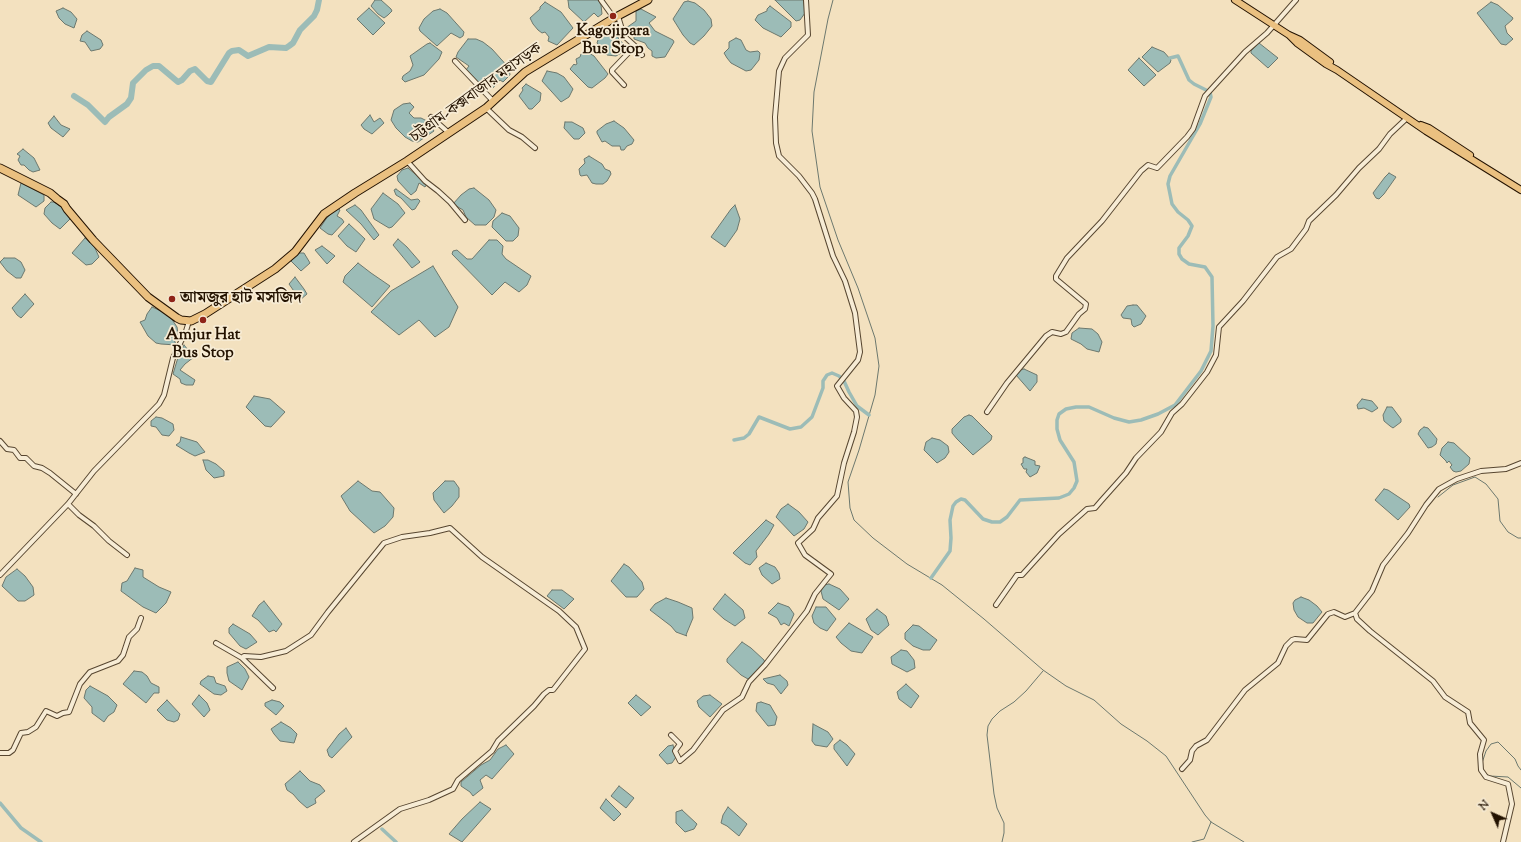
<!DOCTYPE html>
<meta charset="utf-8">
<style>
body{margin:0}
#map{position:relative;width:1521px;height:842px;overflow:hidden;background:#f3e1bf;font-family:"Sorts Mill Goudy",serif}
canvas{display:block}
.north{position:absolute;left:1473px;top:794px;width:40px;height:40px;-webkit-text-stroke:3px #f7ecd5;paint-order:stroke;rotate:315deg;font-size:11px;font-weight:700;line-height:16px;text-align:center;color:#231200}
.north::after{content:'';display:block;margin:auto;width:14px;height:18px;background:#231200;clip-path:polygon(50% 0,100% 100%,50% 72%,0 100%)}
</style>
<div id="map">
<canvas width="1521" height="842"></canvas>
<div class="north">N</div>
</div>
<script>
const ctx = document.querySelector('canvas').getContext('2d');
ctx.lineJoin = 'round';
function paint(path, color) { ctx.fillStyle = color; ctx.fill(path, 'evenodd'); }
const toPath = rows => new Path2D(rows.map(r => 'M' + r).join(''));
function trace(path, color, width, dash) { ctx.strokeStyle = color; ctx.lineWidth = width; ctx.lineCap = dash ? 'butt' : 'round'; ctx.setLineDash(dash || []); ctx.stroke(path); }
function label(font, color, halo, rows, align = 'center') {
  ctx.font = font + ' "Sorts Mill Goudy","Noto Serif Bengali",serif'; ctx.lineWidth = 3.5; ctx.setLineDash([]); ctx.textBaseline = 'middle'; ctx.strokeStyle = halo; ctx.fillStyle = color; for (const [text, x, y, turn = 0] of rows) {
    ctx.save(); ctx.translate(x, y); ctx.rotate((+turn || 0) * Math.PI / 180); ctx.textAlign = isNaN(turn) ? turn : align; if (halo) ctx.strokeText(text, 0, 0); ctx.fillText(text, 0, 0); ctx.restore();
  }
}
const water = toPath([
 [375,0,381,0,391,9,392,11,388,15,384,18,378,14,371,6,375,0],
 [568,0,598,0,601,5,602,14,598,17,594,13,584,22,569,8,568,0],
 [775,0,804,0,805,13,800,20,796,21,775,0],
 [688,1,695,3,704,10,711,19,712,26,704,36,694,45,690,43,683,35,673,19,684,2,688,1],
 [545,2,561,12,573,28,557,45,548,41,549,37,545,32,542,33,538,30,533,24,530,18,540,9,540,7,545,2],
 [1491,2,1498,5,1513,18,1512,20,1505,26,1507,33,1513,39,1506,45,1501,44,1477,13,1491,2],
 [770,6,791,22,791,27,781,37,763,28,755,20,758,15,767,11,767,9,770,6],
 [63,8,71,12,77,19,74,28,65,24,59,18,56,11,63,8],
 [369,8,385,23,373,35,357,19,369,8],
 [440,9,447,13,464,32,463,36,460,38,451,33,437,46,420,31,419,28,424,19,433,11,440,9],
 [641,9,656,17,649,23,655,31,673,40,674,42,665,57,656,58,652,56,652,51,648,48,645,43,634,39,634,33,628,31,626,28,636,21,636,11,641,9],
 [618,29,620,31,618,38,628,49,616,56,607,55,597,43,598,40,597,37,603,30,608,32,618,29],
 [87,31,101,40,103,45,100,49,91,51,85,42,80,41,82,35,87,31],
 [736,38,741,40,746,50,750,52,758,51,760,53,759,60,751,70,746,71,731,63,727,58,724,53,729,48,729,42,736,38],
 [468,39,476,39,483,42,492,49,509,68,510,75,503,82,500,80,493,88,488,85,484,89,466,70,469,66,456,57,458,52,468,39],
 [430,43,442,52,439,59,424,75,405,82,402,79,403,76,410,71,413,65,410,56,427,44,430,43],
 [1259,43,1278,58,1268,68,1251,53,1251,51,1259,43],
 [1152,47,1164,52,1171,60,1170,63,1158,72,1142,57,1152,47],
 [587,52,594,56,608,74,605,78,592,88,588,87,570,69,574,64,575,65,577,64,576,59,580,57,581,54,587,52],
 [1139,58,1156,75,1144,86,1128,70,1139,58],
 [547,71,557,73,564,77,573,89,569,97,561,102,542,81,547,71],
 [526,84,541,93,540,101,532,109,529,109,519,96,523,90,522,88,526,84],
 [410,103,414,107,409,113,414,118,421,118,427,121,434,131,418,142,412,141,405,137,396,128,391,120,394,110,403,104,410,103],
 [370,115,374,122,380,118,384,123,372,134,364,129,361,125,370,115],
 [54,116,61,125,70,129,63,137,51,128,48,123,54,116],
 [614,121,624,128,634,140,632,144,627,146,624,150,621,150,620,146,612,146,605,141,602,142,597,133,597,131,606,124,614,121],
 [565,122,572,122,583,128,585,133,579,139,574,139,564,128,565,122],
 [23,149,34,158,40,170,33,172,29,170,24,165,21,165,18,160,20,156,17,154,23,149],
 [589,156,602,164,605,169,610,171,611,174,607,181,603,184,596,184,592,183,587,175,581,176,580,175,579,169,585,163,584,159,589,156],
 [408,168,427,184,425,187,419,183,416,191,411,195,398,181,397,176,402,170,408,168],
 [1389,173,1396,177,1384,194,1379,199,1376,198,1373,193,1385,177,1389,173],
 [21,183,44,195,44,201,36,207,18,195,21,183],
 [474,188,489,200,496,210,494,217,486,225,475,225,466,217,463,210,453,204,461,195,469,189,474,188],
 [396,189,411,200,418,199,420,201,415,209,412,210,401,198,396,195,394,190,396,189],
 [383,193,398,204,405,213,392,227,389,228,374,219,371,209,383,193],
 [51,202,54,202,62,207,71,218,60,229,52,223,44,214,45,208,51,202],
 [355,205,361,210,379,235,374,240,361,224,346,210,355,205],
 [735,205,740,219,737,230,725,247,711,237,731,209,735,205],
 [337,208,340,210,337,216,342,219,344,222,332,235,328,234,320,228,326,219,337,208],
 [502,213,510,216,519,228,518,236,513,241,506,241,492,227,493,221,502,213],
 [349,224,365,239,356,252,347,246,338,236,349,224],
 [85,238,94,246,99,257,92,264,86,265,72,253,85,238],
 [398,239,407,247,420,262,412,268,393,245,398,239],
 [489,240,497,240,503,246,502,254,506,259,531,276,527,285,519,292,505,282,492,295,452,254,453,251,457,250,467,259,472,259,489,240],
 [322,246,335,256,327,264,315,250,322,246],
 [298,253,304,253,310,263,301,271,291,261,298,253],
 [4,258,15,258,21,262,25,270,21,278,16,278,7,271,0,262,4,258],
 [358,263,371,273,390,286,372,307,343,282,345,276,358,263],
 [433,266,458,307,449,327,435,337,419,320,399,335,371,312,391,291,433,266],
 [295,277,304,289,307,294,300,300,289,284,295,277],
 [25,294,34,304,21,318,17,315,12,308,25,294],
 [1133,305,1137,305,1146,316,1141,324,1134,327,1132,325,1131,319,1123,318,1121,315,1127,306,1133,305],
 [152,307,161,311,171,318,177,327,178,334,174,339,176,345,161,344,156,343,148,336,140,322,145,320,147,314,152,307],
 [1079,328,1092,329,1098,334,1102,342,1099,352,1087,349,1081,344,1071,339,1072,333,1079,328],
 [184,345,194,357,185,364,180,370,195,380,193,385,186,385,181,383,180,379,173,374,179,354,184,345],
 [1024,369,1037,375,1037,382,1030,391,1016,375,1020,370,1024,369],
 [254,396,270,399,285,412,271,427,265,426,246,407,254,396],
 [1362,399,1372,401,1378,408,1372,412,1364,408,1358,409,1357,405,1362,399],
 [1387,407,1392,407,1401,419,1401,422,1393,428,1390,426,1384,421,1383,415,1387,407],
 [969,415,972,416,992,436,991,440,973,455,957,439,952,433,952,429,964,417,969,415],
 [156,417,162,418,173,424,174,430,169,436,162,435,156,427,151,426,151,421,156,417],
 [1424,427,1428,428,1437,439,1436,444,1432,447,1428,448,1418,434,1420,430,1424,427],
 [181,437,197,442,205,452,195,456,189,453,176,445,180,442,181,437],
 [932,438,940,440,948,446,949,452,945,458,937,463,924,450,926,442,932,438],
 [1448,442,1454,443,1470,458,1469,464,1461,471,1456,472,1453,471,1450,467,1452,465,1449,461,1447,463,1446,461,1440,455,1442,448,1448,442],
 [1025,457,1035,461,1035,465,1040,466,1037,473,1030,477,1026,472,1027,469,1024,469,1021,464,1023,463,1023,458,1025,457],
 [203,460,208,460,216,464,224,471,224,476,214,478,206,470,203,460],
 [358,481,372,491,380,492,394,508,393,517,385,526,374,533,350,511,341,496,358,481],
 [445,481,454,481,459,488,459,497,452,506,444,513,434,500,433,493,445,481],
 [1384,489,1388,490,1409,504,1410,507,1398,520,1375,500,1384,489],
 [788,504,799,512,808,522,804,529,794,536,776,517,781,509,788,504],
 [766,520,774,525,769,534,756,551,757,557,750,565,745,563,733,553,766,520],
 [766,563,775,567,779,573,780,579,772,584,762,575,759,568,766,563],
 [624,564,629,567,642,582,644,589,637,597,626,597,611,581,624,564],
 [135,568,143,570,143,577,159,587,171,592,166,603,156,613,143,607,121,591,122,583,127,581,135,568],
 [17,569,25,576,33,587,34,595,25,601,18,601,2,586,6,577,17,569],
 [829,584,840,589,849,599,839,610,823,599,821,591,824,585,829,584],
 [552,590,562,590,574,599,564,609,547,596,552,590],
 [725,594,743,610,745,618,735,626,724,619,713,609,725,594],
 [1301,597,1309,600,1317,606,1322,612,1313,623,1307,623,1298,617,1294,610,1293,603,1295,600,1301,597],
 [666,598,678,602,692,608,693,618,686,635,687,636,676,632,671,626,650,610,655,604,666,598],
 [264,601,282,624,276,632,274,630,269,632,258,620,252,616,259,605,264,601],
 [778,603,789,607,794,614,789,626,784,623,781,625,777,618,768,613,778,603],
 [816,607,826,607,836,619,827,631,820,628,814,623,812,616,816,607],
 [877,609,886,616,889,625,878,635,871,630,866,619,877,609],
 [849,623,873,637,862,653,851,651,841,643,836,637,849,623],
 [233,624,250,634,257,642,246,649,240,646,229,633,229,628,233,624],
 [913,625,919,626,937,640,930,650,923,650,913,646,905,639,905,633,913,625],
 [742,642,751,648,764,660,765,664,748,679,741,675,727,662,727,659,742,642],
 [901,650,907,651,914,660,915,668,907,672,892,664,891,657,901,650],
 [238,662,245,669,249,677,242,690,229,681,227,673,227,667,238,662],
 [134,671,142,672,147,676,151,683,159,687,159,693,154,693,146,703,123,684,134,671],
 [780,675,787,681,788,685,781,694,774,685,767,683,763,679,780,675],
 [208,676,214,677,216,683,225,686,227,691,221,695,214,694,200,684,201,681,208,676],
 [906,684,919,696,911,708,899,699,897,692,906,684],
 [90,686,108,696,117,705,114,712,108,716,104,722,92,713,92,707,84,698,86,690,90,686],
 [199,695,207,703,210,710,204,717,192,704,199,695],
 [636,695,651,707,641,716,628,703,636,695],
 [710,695,722,704,710,717,699,707,697,701,703,696,710,695],
 [167,700,180,714,178,720,174,722,167,720,157,710,167,700],
 [272,700,280,702,284,706,276,715,265,706,265,703,272,700],
 [761,702,770,705,777,717,775,725,768,726,756,711,757,703,761,702],
 [281,722,291,728,297,734,294,743,280,741,274,734,271,729,281,722],
 [813,724,828,732,833,739,827,747,815,745,812,741,813,724],
 [346,728,352,737,332,758,329,756,327,750,339,734,346,728],
 [840,740,847,745,855,754,847,766,834,749,834,745,840,740],
 [506,745,514,754,492,779,486,775,480,780,483,788,473,796,470,792,461,786,461,782,481,765,490,760,498,749,506,745],
 [673,745,676,757,672,763,667,764,659,755,668,746,673,745],
 [300,771,310,781,320,785,325,791,315,799,316,803,307,808,299,801,293,794,287,790,285,784,300,771],
 [619,786,634,798,626,808,611,796,619,786],
 [606,799,621,814,614,821,600,808,606,799],
 [480,802,491,809,462,842,449,834,462,819,480,802],
 [728,807,747,824,739,836,727,826,721,823,723,815,728,807],
 [682,810,697,824,694,829,685,832,676,823,676,812,682,810]
]);
const stream = toPath([
 [833,0,828,19,814,92,812,131,820,187,838,240,858,288,875,338,879,366,875,395,859,450,848,482,850,508,854,520,873,538,907,564,942,585,984,619,1043,670,1066,686,1094,700,1121,724,1147,741,1166,756,1205,815,1211,822,1244,842],
 [1438,497,1453,485,1475,477,1486,484,1498,499,1500,521,1508,532,1518,538,1521,538],
 [1482,763,1486,751,1491,744,1498,742,1515,759,1518,766,1521,770],
 [1486,774,1490,776,1508,777,1521,788],
 [1002,842,1004,833,1004,823,997,808,994,794,987,735,988,726,992,719,1000,711,1014,702,1026,691,1043,671],
 [1192,842,1204,839,1211,822]
]);
const canal = toPath([
 [734,440,744,438,749,434,759,417,790,429,801,427,812,417,823,388,823,381,827,375,832,373,839,376,844,381,849,392,857,406,869,415],
 [931,578,950,551,951,538,950,520,953,506,956,502,961,499,965,500,983,519,992,522,1000,522,1007,517,1020,500,1059,498,1069,494,1074,488,1077,481,1074,462,1060,440,1057,429,1057,420,1059,414,1066,409,1076,407,1089,407,1114,418,1129,422,1141,420,1158,414,1175,405,1201,371,1211,351,1213,326,1212,277,1205,267,1189,264,1182,259,1179,254,1179,248,1188,236,1192,226,1188,220,1178,212,1172,204,1168,184,1170,176,1200,124,1211,97,1210,92,1194,84,1189,80,1178,56,1170,58],
 [0,803,21,828,41,842],
 [382,829,396,842]
]);
const river = toPath([
 [74,96,88,105,105,122,109,117,127,104,131,98,133,83,146,70,153,66,159,66,178,82,182,80,190,71,195,69,207,81,211,82,229,53,232,51,239,50,248,56,269,47,286,48,289,46,293,43,300,30,314,16,317,10,319,0]
]);
const street = toPath([
 [601,0,614,18],
 [618,16,624,36,635,46,642,55],
 [455,61,493,101],
 [624,85,612,72,612,70,635,46],
 [486,108,509,130,522,137,535,148],
 [431,117,449,133],
 [407,161,425,181,438,191,450,202,465,220],
 [987,412,1007,383,1046,336,1052,332,1061,334,1066,332,1079,314,1085,309,1086,304,1056,279,1056,276,1067,258,1102,221,1141,171,1148,165,1157,168,1187,137,1193,129,1205,96,1245,52,1267,33,1296,0],
 [0,441,7,449,14,450,20,458,26,458,34,466,42,468,50,473,76,494],
 [68,504,79,515,94,526,109,541,127,555],
 [0,575,68,504,94,471,159,404,164,395,173,358,186,331,189,321],
 [996,605,1017,575,1022,575,1059,534,1087,509,1095,508,1101,501,1126,473,1136,458,1161,432,1172,413,1182,404,1207,372,1216,355,1219,327,1243,301,1277,257,1291,249,1306,229,1309,221,1336,195,1359,168,1379,149,1390,134,1407,118],
 [216,643,242,658,244,656,261,657,286,651,311,635,328,612,384,543,402,537,430,533,450,528,482,557,559,611,576,627,585,649,553,690,549,690,544,694,534,706,498,741,492,751,458,780,453,789,429,800,400,809,354,842],
 [242,658,273,688],
 [671,735,680,744,675,751,680,761,693,750,723,710,742,697,749,682,765,665,807,611,815,594,831,574,805,555,798,543,813,529,818,518,837,496,844,463,854,432,857,417,856,411,844,398,837,386,858,360,860,352,855,313,845,281,833,256,815,199,812,193,799,176,779,156,776,143,775,117,779,71,785,58,808,35,806,0],
 [0,753,9,753,13,750,21,733,28,732,36,727,46,711,57,716,63,713,69,712,80,684,90,672,118,661,123,655,129,637,137,629,141,618],
 [1182,769,1190,760,1192,751,1196,746,1207,740,1245,690,1278,663,1286,646,1292,640,1295,639,1307,640,1328,614,1334,612,1345,617,1355,613],
 [1503,842,1512,804,1508,784,1486,777,1481,770,1480,754,1484,740,1470,723,1468,712,1445,697,1433,681,1370,631,1357,619,1355,613,1372,591,1383,565,1408,533,1426,505,1439,489,1457,479,1481,471,1506,469,1521,463]
]);
const primary = toPath([
 [1235,0,1289,35,1300,40,1330,62],
 [1289,35,1297,43,1326,64,1337,70,1426,131,1521,190],
 [1421,125,1429,128,1470,155]
]);
const highway = toPath([
 [0,168,50,193,57,199,64,204,67,209,93,240,148,297,177,318,181,320,191,321,205,314,275,269,295,252,324,214,355,193,407,161,486,108,525,72,614,18,648,0]
]);
const markers = [
 [613,16,4,"#8f2418"],
 [172,299,4,"#8f2418"],
 [203,320,4,"#8f2418"]
];
const poiNames = [
 ["Kagojipara",613,32],
 ["Bus Stop",613,50],
 ["আমজুর হাট মসজিদ",180,299,"left"],
 ["Amjur Hat",203,336],
 ["Bus Stop",203,354]
];
const streetNames = [
 ["চট্টগ্রাম-কক্সবাজার মহাসড়ক",477,94,-36]
];
paint(water, '#9cbcb7');
trace(water, '#6c786e', 1);
trace(stream, '#6c786e', 1);
trace(canal, '#9cbcb7', 3.5);
trace(river, '#9cbcb7', 6);
trace(street, '#574630', 6);
trace(primary, '#231200', 8);
trace(highway, '#231200', 9);
trace(street, '#f7ecd5', 4);
trace(primary, '#eac080', 6);
trace(highway, '#eac080', 7);
for (const [x, y, r, color] of markers) { const dot = new Path2D(); dot.arc(x, y, r, 0, 2 * Math.PI); ctx.fillStyle = color; ctx.fill(dot); trace(dot, '#f7ecd5', 1.5); }
label('bold 16px', '#231200', '#f7ecd5', poiNames);
label('16px', '#231200', '#f7ecd5', streetNames);
</script>
